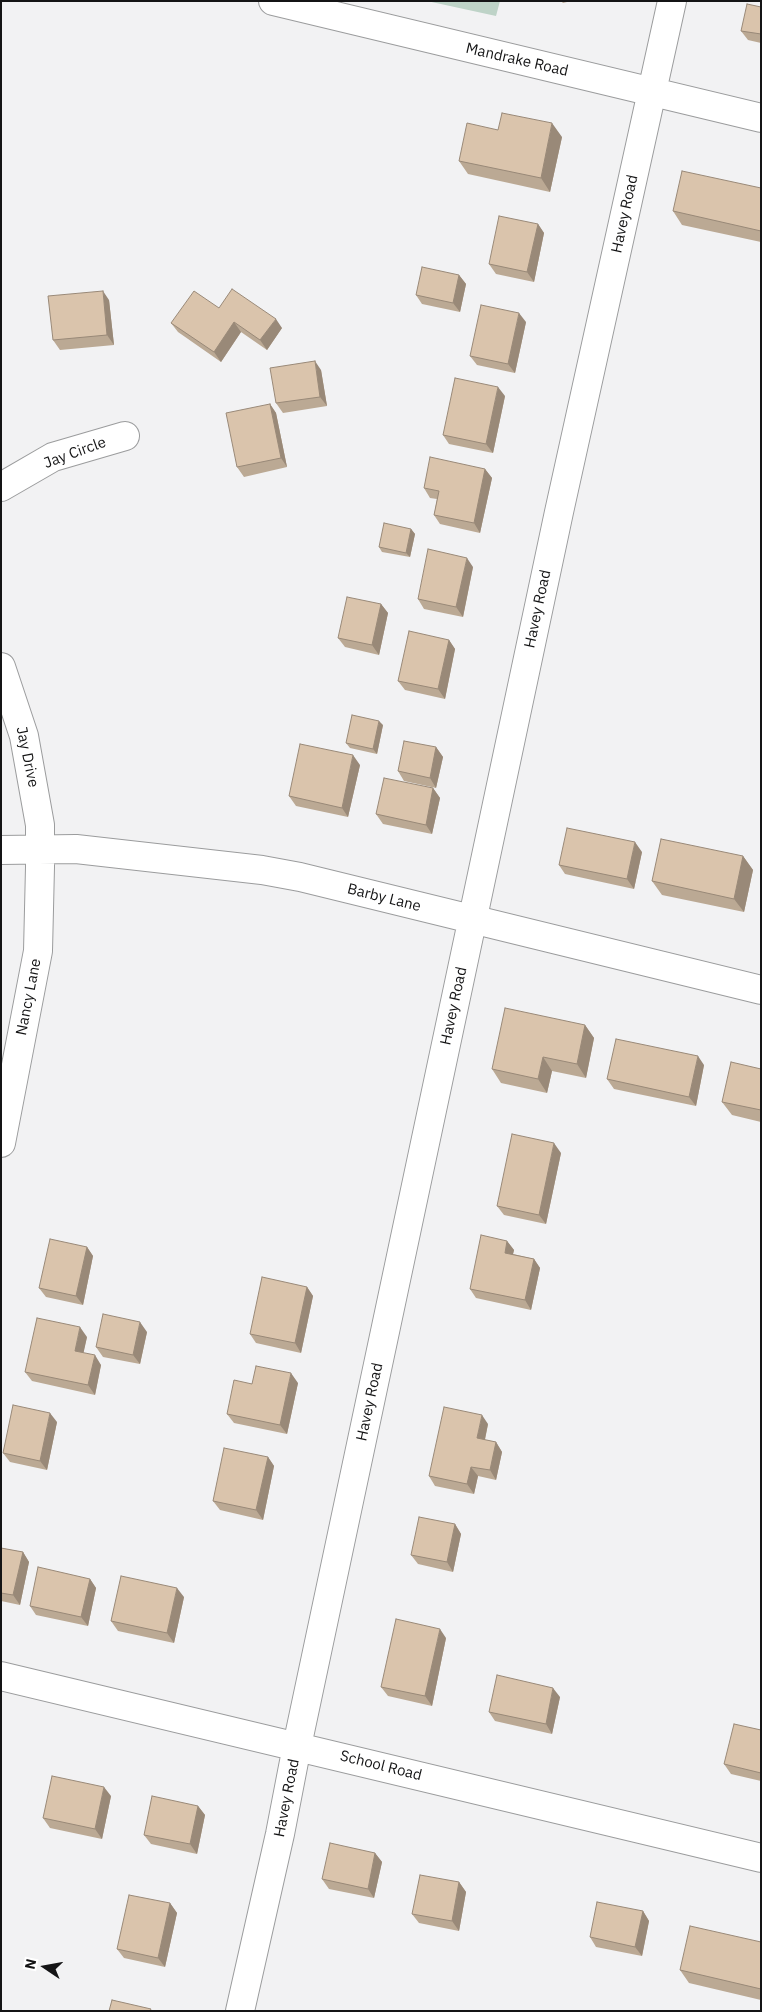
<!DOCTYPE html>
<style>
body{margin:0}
#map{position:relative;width:762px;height:2012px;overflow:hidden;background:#f2f2f3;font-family:"IBM Plex Sans",sans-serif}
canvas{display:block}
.frame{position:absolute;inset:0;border:2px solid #141415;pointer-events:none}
.north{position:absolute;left:20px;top:1942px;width:50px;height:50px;-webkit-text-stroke:4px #fff;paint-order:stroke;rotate:282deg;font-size:14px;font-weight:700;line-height:20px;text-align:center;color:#141415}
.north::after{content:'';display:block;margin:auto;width:18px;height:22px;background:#141415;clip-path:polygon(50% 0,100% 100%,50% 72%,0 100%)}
</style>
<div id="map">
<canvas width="762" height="2012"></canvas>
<div class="frame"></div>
<div class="north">N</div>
</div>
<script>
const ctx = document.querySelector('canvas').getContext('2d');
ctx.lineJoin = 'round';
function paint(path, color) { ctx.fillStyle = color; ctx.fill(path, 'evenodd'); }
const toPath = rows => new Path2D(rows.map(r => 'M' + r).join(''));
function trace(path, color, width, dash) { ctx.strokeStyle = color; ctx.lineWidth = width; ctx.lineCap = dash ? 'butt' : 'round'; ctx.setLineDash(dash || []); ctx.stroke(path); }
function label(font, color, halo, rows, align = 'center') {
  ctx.font = font + ' "IBM Plex Sans",sans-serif'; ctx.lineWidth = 4; ctx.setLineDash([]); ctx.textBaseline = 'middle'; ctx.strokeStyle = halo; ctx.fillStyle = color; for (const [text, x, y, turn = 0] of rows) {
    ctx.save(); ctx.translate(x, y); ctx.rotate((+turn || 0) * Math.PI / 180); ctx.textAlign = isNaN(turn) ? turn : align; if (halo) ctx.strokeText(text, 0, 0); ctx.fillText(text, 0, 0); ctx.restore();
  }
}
const green = toPath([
 [427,1,500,1,496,16]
]);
const minor = toPath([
 [273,1,761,118],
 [1,487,53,457,125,436],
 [1,667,24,736,40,825,40,867,38,951,1,1143],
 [1,850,76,849,262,870,300,877,761,990],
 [1,1676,761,1858],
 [240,2011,280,1834,297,1746,559,512,672,1]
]);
const wall = toPath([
 [561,1,571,1,563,3],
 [761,7,761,43,748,40,741,31],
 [562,137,550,192,468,174,459,161],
 [761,188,761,242,682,225,673,211],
 [538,224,544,233,534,282,496,274,489,264],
 [459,275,466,284,460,312,422,304,416,295],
 [109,300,114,345,60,350,53,340],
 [219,308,282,328,267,350,241,332,221,362,178,332,171,323],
 [526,322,515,373,477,365,470,356],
 [321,370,327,406,283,413,276,403],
 [505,396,493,453,449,444,443,435],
 [270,404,276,413,287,467,244,477,237,467],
 [485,469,492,478,480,533,440,524,434,515,437,499,430,498,424,488],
 [411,529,415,534,410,557,382,552,379,547],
 [473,567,463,617,424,609,418,599],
 [381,604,388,613,379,655,345,647,338,638],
 [449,640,455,649,445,699,405,690,398,681],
 [383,725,377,754,350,748,346,743],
 [436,747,443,757,436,788,404,781,398,771],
 [360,765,348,817,296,806,289,796],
 [433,788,440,798,432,834,383,824,376,814],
 [642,852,634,889,565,874,559,865],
 [743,856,753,870,744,912,662,895,652,881],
 [585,1025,594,1038,586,1078,552,1071,547,1093,501,1083,492,1069],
 [704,1065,696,1106,614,1089,607,1079],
 [761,1069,761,1122,732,1115,722,1102],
 [561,1153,546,1224,504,1215,497,1206],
 [507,1241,514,1250,513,1254,534,1259,540,1268,531,1310,476,1298,470,1289],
 [87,1247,93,1256,83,1305,46,1297,39,1288],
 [307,1287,313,1296,301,1353,256,1343,250,1334],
 [147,1332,140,1364,103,1357,96,1347],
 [87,1337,83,1353,101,1365,95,1395,32,1381,25,1372],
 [298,1383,287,1434,234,1423,227,1414,252,1384],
 [57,1422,47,1470,10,1462,3,1453],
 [488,1424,485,1440,496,1442,502,1452,496,1480,478,1476,474,1494,435,1486,429,1476],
 [268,1457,274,1466,263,1520,220,1510,213,1501],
 [455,1524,461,1534,453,1572,418,1564,411,1555],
 [1,1548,23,1552,29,1562,20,1605,1,1601],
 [90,1579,96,1588,88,1626,36,1615,30,1606],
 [184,1597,174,1643,118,1631,111,1621],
 [446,1638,432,1706,388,1696,381,1687],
 [560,1697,552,1734,495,1721,489,1712],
 [761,1730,761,1781,731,1774,724,1764],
 [111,1796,102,1839,50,1828,43,1818],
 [198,1806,205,1815,197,1854,151,1844,144,1835],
 [375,1853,382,1862,374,1898,329,1889,322,1879],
 [459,1882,466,1892,459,1931,419,1923,412,1914],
 [170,1903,177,1913,165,1967,124,1958,117,1949],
 [643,1911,649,1921,642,1956,596,1947,590,1937],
 [761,1942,761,2000,689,1983,680,1970]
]);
const shadedWall = toPath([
 [552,123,562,137,550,192,541,178],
 [538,224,544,233,534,282,527,272],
 [459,275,466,284,460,312,453,303],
 [103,291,109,300,114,345,107,335],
 [519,313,526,322,515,373,508,364],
 [276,319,282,328,267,350,260,340],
 [234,322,241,332,221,362,214,352],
 [315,361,321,370,327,406,320,397],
 [498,387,505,396,493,453,486,444],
 [270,404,276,413,287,467,281,458],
 [485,469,492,478,480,533,474,523],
 [411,529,415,534,410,557,406,553],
 [467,558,473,567,463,617,456,607],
 [381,604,388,613,379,655,372,645],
 [449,640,455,649,445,699,438,689],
 [379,721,383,725,377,754,373,749],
 [436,747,443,757,436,788,430,778],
 [353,755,360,765,348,817,342,808],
 [433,788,440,798,432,834,426,825],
 [635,842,642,852,634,889,627,879],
 [743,856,753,870,744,912,734,899],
 [585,1025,594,1038,586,1078,577,1064],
 [698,1056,704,1065,696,1106,689,1097],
 [543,1057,552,1071,547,1093,538,1079],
 [554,1143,561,1153,546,1224,539,1215],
 [507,1241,514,1250,511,1262,505,1253],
 [87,1247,93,1256,83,1305,76,1296],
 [534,1259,540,1268,531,1310,525,1300],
 [307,1287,313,1296,301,1353,295,1343],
 [140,1322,147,1332,140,1364,133,1355],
 [80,1327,87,1337,82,1360,75,1351],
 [95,1355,101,1365,95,1395,88,1385],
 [291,1373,298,1383,287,1434,280,1425],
 [50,1413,57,1422,47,1470,40,1461],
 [482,1415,488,1424,483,1448,477,1438],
 [496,1442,502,1452,496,1480,490,1470],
 [268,1457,274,1466,263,1520,256,1510],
 [471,1467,478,1476,474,1494,467,1484],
 [455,1524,461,1534,453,1572,447,1562],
 [23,1552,29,1562,20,1605,13,1595],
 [90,1579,96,1588,88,1626,81,1617],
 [177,1588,184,1597,174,1643,167,1633],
 [440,1629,446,1638,432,1706,425,1696],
 [553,1688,560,1697,552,1734,546,1724],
 [104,1787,111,1796,102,1839,95,1829],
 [198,1806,205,1815,197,1854,190,1844],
 [375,1853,382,1862,374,1898,368,1889],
 [459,1882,466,1892,459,1931,452,1921],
 [170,1903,177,1913,165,1967,158,1958],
 [643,1911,649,1921,642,1956,635,1947]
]);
const building = toPath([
 [747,4,761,7,761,34,741,31,747,4],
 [502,113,552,123,541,178,459,161,467,123,498,130,502,113],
 [682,171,761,188,761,231,673,211,682,171],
 [499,216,538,224,527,272,489,264,499,216],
 [422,267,459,275,453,303,416,295,422,267],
 [232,289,276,319,260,340,234,322,214,352,171,323,194,291,219,308,232,289],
 [103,291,107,335,53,340,48,296,103,291],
 [481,305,519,313,508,364,470,356,481,305],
 [315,361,320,397,276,403,270,368,315,361],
 [455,378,498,387,486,444,443,435,455,378],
 [270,404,281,458,237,467,226,413,270,404],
 [430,457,485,469,474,523,434,515,439,491,424,488,430,457],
 [384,523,411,529,406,553,379,547,384,523],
 [428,549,467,558,456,607,418,599,428,549],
 [347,597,381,604,372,645,338,638,347,597],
 [409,631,449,640,438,689,398,681,409,631],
 [352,715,379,721,373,749,346,743,352,715],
 [404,741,436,747,430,778,398,771,404,741],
 [300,744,353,755,342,808,289,796,300,744],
 [384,778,433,788,426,825,376,814,384,778],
 [567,828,635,842,627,879,559,865,567,828],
 [661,839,743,856,734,899,652,881,661,839],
 [505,1008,585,1025,577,1064,543,1057,538,1079,492,1069,505,1008],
 [616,1039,698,1056,689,1097,607,1079,616,1039],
 [731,1062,761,1069,761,1110,722,1102,731,1062],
 [512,1134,554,1143,539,1215,497,1206,512,1134],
 [481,1235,507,1241,505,1253,534,1259,525,1300,470,1289,481,1235],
 [50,1239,87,1247,76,1296,39,1288,50,1239],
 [262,1277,307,1287,295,1343,250,1334,262,1277],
 [103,1314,140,1322,133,1355,96,1347,103,1314],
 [37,1318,80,1327,75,1351,95,1355,88,1385,25,1372,37,1318],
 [256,1366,291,1373,280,1425,227,1414,234,1380,252,1384,256,1366],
 [13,1405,50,1413,40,1461,3,1453,13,1405],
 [444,1407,482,1415,477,1438,496,1442,490,1470,471,1467,467,1484,429,1476,444,1407],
 [224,1448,268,1457,256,1510,213,1501,224,1448],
 [419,1517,455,1524,447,1562,411,1555,419,1517],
 [1,1548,23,1552,13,1595,1,1593,1,1548],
 [38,1567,90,1579,81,1617,30,1606,38,1567],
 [121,1576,177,1588,167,1633,111,1621,121,1576],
 [396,1619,440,1629,425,1696,381,1687,396,1619],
 [497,1675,553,1688,546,1724,489,1712,497,1675],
 [734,1724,761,1730,761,1773,724,1764,734,1724],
 [52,1776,104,1787,95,1829,43,1818,52,1776],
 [152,1796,198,1806,190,1844,144,1835,152,1796],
 [330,1843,375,1853,368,1889,322,1879,330,1843],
 [420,1875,459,1882,452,1921,412,1914,420,1875],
 [129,1895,170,1903,158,1958,117,1949,129,1895],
 [597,1902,643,1911,635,1947,590,1937,597,1902],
 [690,1926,761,1942,761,1989,680,1970,690,1926],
 [112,2000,151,2009,150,2011,109,2011,112,2000]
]);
const streetNames = [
 ["Mandrake Road",517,60,13],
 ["Havey Road",625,214,-78],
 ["Jay Circle",75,453,-20],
 ["Havey Road",538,609,-78],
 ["Jay Drive",27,757,78],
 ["Barby Lane",384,898,14],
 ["Nancy Lane",29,997,-79],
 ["Havey Road",454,1006,-78],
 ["Havey Road",370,1402,-78],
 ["School Road",381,1766,14],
 ["Havey Road",287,1798,-79]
];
paint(green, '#bed3c7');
trace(minor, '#9b9c9d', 30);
trace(minor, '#fff', 28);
paint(wall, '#bba994');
paint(shadedWall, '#998978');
paint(building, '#dac4ac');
trace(building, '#998978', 1);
label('15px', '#141415', '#fff', streetNames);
</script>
